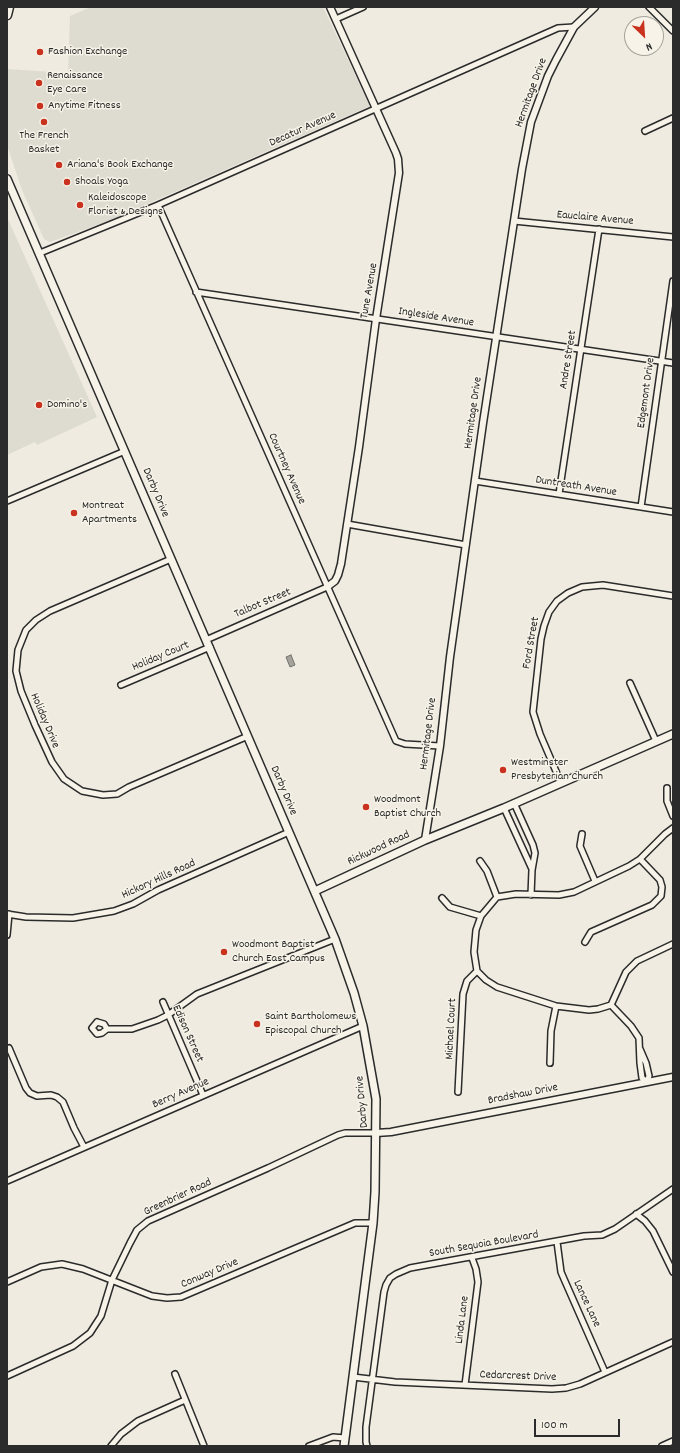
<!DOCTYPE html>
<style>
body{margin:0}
#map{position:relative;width:680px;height:1453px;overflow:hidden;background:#efebe0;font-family:Dekko,sans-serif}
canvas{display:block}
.frame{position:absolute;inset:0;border:8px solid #2b2b2b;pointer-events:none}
.north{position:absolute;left:624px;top:16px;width:40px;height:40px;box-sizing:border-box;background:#f7f3e8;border:1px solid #a5a39c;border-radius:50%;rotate:155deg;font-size:11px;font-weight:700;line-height:16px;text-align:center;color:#2b2b2b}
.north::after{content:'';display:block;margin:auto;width:14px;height:18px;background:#c8321e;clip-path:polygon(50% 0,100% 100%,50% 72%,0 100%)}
.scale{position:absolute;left:534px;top:1419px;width:86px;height:18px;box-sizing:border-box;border:2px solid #2b2b2b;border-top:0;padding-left:5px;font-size:12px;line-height:14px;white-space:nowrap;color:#2b2b2b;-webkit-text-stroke:3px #f7f3e8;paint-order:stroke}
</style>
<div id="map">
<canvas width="680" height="1453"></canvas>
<div class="frame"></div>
<div class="north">N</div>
<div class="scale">100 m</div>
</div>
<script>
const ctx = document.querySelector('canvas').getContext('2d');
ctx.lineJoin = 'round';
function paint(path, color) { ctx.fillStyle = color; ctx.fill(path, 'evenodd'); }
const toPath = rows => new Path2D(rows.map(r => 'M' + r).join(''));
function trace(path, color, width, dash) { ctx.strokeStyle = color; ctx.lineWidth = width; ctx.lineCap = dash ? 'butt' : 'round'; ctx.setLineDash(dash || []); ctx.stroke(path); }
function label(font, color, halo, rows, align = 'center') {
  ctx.font = font + ' Dekko,sans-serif'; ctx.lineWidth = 3; ctx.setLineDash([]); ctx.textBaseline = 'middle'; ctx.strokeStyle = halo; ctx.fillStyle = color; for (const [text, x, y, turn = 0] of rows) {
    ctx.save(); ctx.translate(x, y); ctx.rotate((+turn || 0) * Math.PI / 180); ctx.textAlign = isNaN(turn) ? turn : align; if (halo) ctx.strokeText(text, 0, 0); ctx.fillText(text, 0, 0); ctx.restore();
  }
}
const built = toPath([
 [91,7,323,7,370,106,111,220,50,242,44,239,22,190,7,145,7,69,68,73,70,16],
 [7,217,97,417,37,445,35,442,7,455]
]);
const water = toPath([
 [291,655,295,665,290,667,286,657,291,655]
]);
const minor = toPath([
 [649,7,673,31],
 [336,19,363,7],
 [645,131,673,118],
 [158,205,396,741,405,744,440,746],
 [514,221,673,237],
 [40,253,158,205,558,28,574,27],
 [196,292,673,363],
 [475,481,673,512],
 [559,494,599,229],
 [7,501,125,451],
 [641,507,673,281],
 [347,524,466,545],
 [171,559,50,611,36,620,26,630,18,650,16,671,21,691,35,725,52,762,64,779,82,791,103,795,117,794,129,787,248,736],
 [206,640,327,587],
 [630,683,656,741],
 [121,685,210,647],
 [561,783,540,734,533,712,541,639,544,626,549,612,557,601,568,593,582,587,603,585,673,596],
 [667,788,667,801,673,816],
 [514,803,533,845,535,853,532,870,531,895],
 [504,808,532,869],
 [673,828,665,834,640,859,629,866,574,892,559,895,516,894,497,897,481,916,476,930,474,952,477,971,486,980,497,987,556,1006,589,1010,598,1009,611,1005,626,972,637,961,673,944],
 [582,834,580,846,595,881],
 [480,861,487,871,497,897],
 [442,898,450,907,481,916],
 [7,914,26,917,73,918,114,911,133,904,158,890,289,832],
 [7,935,9,914],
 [585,942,591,932,652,905,661,896,662,887,660,880,640,859],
 [163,1002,203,1095],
 [611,1005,631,1026,639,1038,640,1063,642,1078,647,1082,649,1076,646,1063,640,1049],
 [97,1022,104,1024,107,1029,102,1033,97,1034,92,1028,97,1022],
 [107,1029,132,1029,158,1020,168,1015,197,994,335,939],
 [9,1048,26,1088,30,1093,37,1096,51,1095,57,1097,63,1102,74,1128,84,1147],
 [550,1063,551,1031,556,1006],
 [458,1092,463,994,467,981,477,971],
 [7,1181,363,1026],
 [636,1214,645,1221,653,1231,673,1272],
 [557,1242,561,1272,564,1279,605,1372],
 [7,1282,41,1267,62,1264,83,1269,152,1296,167,1298,181,1297,355,1223,373,1223],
 [175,1374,204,1446],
 [7,1376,73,1346,90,1333,101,1316,112,1280,130,1243,137,1230,148,1221,268,1168,338,1135,345,1133,376,1133],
 [353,1377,395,1382,552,1389,566,1388,580,1384,673,1342],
 [465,1385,478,1282,476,1269,472,1258],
 [111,1446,121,1434,138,1421,185,1400],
 [309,1446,333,1437,345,1438],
 [367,1446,366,1442,366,1427,384,1292,386,1285,390,1278,396,1274,410,1268,584,1236,602,1235,615,1229,673,1189],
 [662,1446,673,1441]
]);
const tertiary = toPath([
 [327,587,335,581,338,575,341,564,359,447,376,319,399,173,398,159,396,153,330,7],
 [425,840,440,746,450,657,483,423,522,169,531,122,548,76,556,60,574,27,595,7],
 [376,1133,391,1132,673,1077]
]);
const secondary = toPath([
 [7,179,335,939,354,993,363,1026,376,1099,375,1192,373,1223,344,1446],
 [315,891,425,840,504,808,673,734]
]);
const trunk = toPath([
 [7,15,9,7]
]);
const markers = [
 [40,52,4,"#c8321e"],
 [39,83,4,"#c8321e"],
 [40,106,4,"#c8321e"],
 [44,122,4,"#c8321e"],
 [59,165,4,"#c8321e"],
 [67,182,4,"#c8321e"],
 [80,205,4,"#c8321e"],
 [39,405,4,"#c8321e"],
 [74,513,4,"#c8321e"],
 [503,770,4,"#c8321e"],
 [366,807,4,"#c8321e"],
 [224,952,4,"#c8321e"],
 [257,1024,4,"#c8321e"]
];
const poiNames = [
 ["Fashion Exchange",48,52],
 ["Renaissance",47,76],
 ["Eye Care",47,90],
 ["Anytime Fitness",48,106],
 ["The French",44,136,"center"],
 ["Basket",44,150,"center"],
 ["Ariana's Book Exchange",67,165],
 ["Shoals Yoga",75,182],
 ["Kaleidoscope",88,198],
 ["Florist & Designs",88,212],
 ["Domino's",47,405],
 ["Montreat",82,506],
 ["Apartments",82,520],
 ["Westminster",511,763],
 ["Presbyterian Church",511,777],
 ["Woodmont",374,800],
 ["Baptist Church",374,814],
 ["Woodmont Baptist",232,945],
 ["Church East Campus",232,959],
 ["Saint Bartholomews",265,1017],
 ["Episcopal Church",265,1031]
];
const streetNames = [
 ["Hermitage Drive",532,93,-70],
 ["Decatur Avenue",303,130,-24],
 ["Eauclaire Avenue",595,219,5],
 ["Tune Avenue",370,291,-80],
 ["Ingleside Avenue",436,318,9],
 ["Andre Street",569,360,-81],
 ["Edgemont Drive",647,393,-82],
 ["Hermitage Drive",474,413,-82],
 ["Courtney Avenue",286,469,66],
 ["Duntreath Avenue",576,487,9],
 ["Darby Drive",155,493,67],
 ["Talbot Street",263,604,-23],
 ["Ford Street",532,643,-80],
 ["Holiday Court",161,657,-23],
 ["Holiday Drive",44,721,67],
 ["Hermitage Drive",429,734,-83],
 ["Darby Drive",283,791,67],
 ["Rickwood Road",379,849,-25],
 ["Hickory Hills Road",159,880,-25],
 ["Michael Court",452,1029,-87],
 ["Edison Street",187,1034,66],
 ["Berry Avenue",181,1094,-24],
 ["Bradshaw Drive",523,1095,-11],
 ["Darby Drive",363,1102,-95],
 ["Greenbrier Road",178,1198,-25],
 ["South Sequoia Boulevard",484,1245,-10],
 ["Conway Drive",210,1274,-23],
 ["Lance Lane",586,1304,65],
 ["Linda Lane",463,1320,-83],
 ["Cedarcrest Drive",518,1377,2]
];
paint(built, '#dedbd1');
paint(water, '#a4a29a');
trace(water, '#74726e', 1);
trace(minor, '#2b2b2b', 8);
trace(tertiary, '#2b2b2b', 9);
trace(secondary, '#2b2b2b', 10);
trace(trunk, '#2b2b2b', 11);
trace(minor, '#f7f3e8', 5);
trace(tertiary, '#f7f3e8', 6);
trace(secondary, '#f7f3e8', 7);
trace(trunk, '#f7f3e8', 8);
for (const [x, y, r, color] of markers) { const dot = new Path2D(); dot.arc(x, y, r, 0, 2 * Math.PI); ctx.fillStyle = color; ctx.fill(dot); trace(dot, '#f7f3e8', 1.5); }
label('12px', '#2b2b2b', '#f7f3e8', poiNames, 'left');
label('12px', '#2b2b2b', '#f7f3e8', streetNames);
</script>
